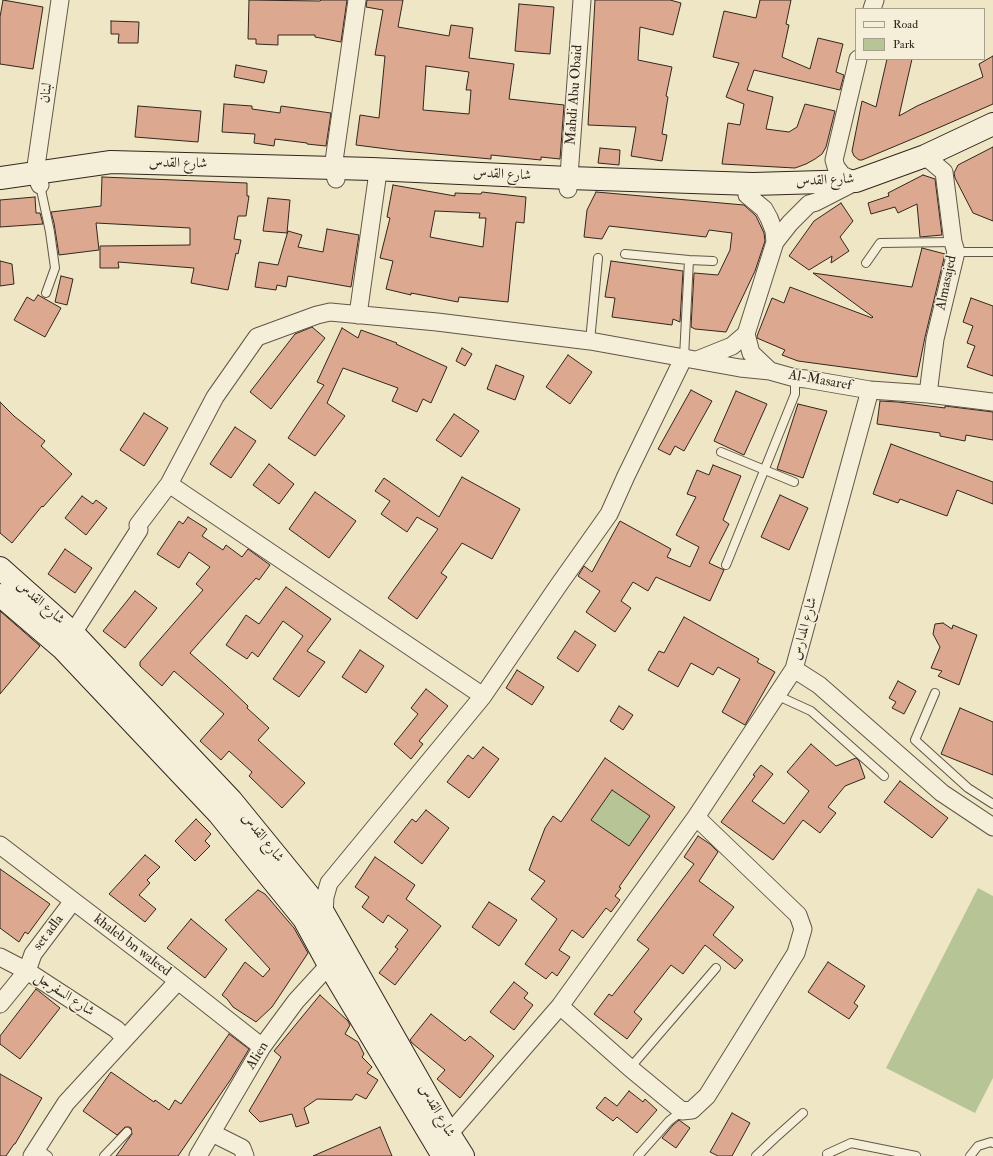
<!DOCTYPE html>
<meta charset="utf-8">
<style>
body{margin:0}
#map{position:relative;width:993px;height:1156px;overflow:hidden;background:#efe6c5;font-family:"IM FELL Double Pica",serif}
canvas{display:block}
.legend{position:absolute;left:855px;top:8px;width:130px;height:52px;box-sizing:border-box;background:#f5efd9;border:1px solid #a79f8e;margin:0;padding:5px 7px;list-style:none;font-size:12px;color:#32261e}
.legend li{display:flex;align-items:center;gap:8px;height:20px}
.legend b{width:20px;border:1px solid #a79f8e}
</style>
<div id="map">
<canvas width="993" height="1156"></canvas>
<ul class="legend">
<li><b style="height:5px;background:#f5efd9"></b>Road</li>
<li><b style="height:11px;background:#b7c596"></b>Park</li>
</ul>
</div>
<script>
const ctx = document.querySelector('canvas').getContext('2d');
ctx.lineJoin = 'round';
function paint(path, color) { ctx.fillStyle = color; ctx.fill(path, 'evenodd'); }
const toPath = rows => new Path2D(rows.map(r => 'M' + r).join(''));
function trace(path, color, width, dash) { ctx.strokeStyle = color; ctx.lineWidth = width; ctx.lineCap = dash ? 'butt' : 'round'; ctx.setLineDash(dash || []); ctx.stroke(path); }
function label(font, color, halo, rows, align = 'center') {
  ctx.font = font + ' "IM FELL Double Pica",Amiri,serif'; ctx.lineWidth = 3; ctx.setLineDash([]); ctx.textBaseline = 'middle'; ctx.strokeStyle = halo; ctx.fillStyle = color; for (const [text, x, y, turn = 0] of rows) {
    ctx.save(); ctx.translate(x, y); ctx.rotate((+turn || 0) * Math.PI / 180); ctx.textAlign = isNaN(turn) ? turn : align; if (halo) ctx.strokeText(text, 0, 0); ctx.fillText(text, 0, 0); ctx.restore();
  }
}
const green = toPath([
 [612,790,650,816,629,846,591,820],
 [978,888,993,896,993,1078,975,1113,886,1068]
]);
const building = toPath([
 [3,0,43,7,33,69,0,64,0,17,3,0],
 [249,0,320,1,321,0,347,0,341,42,315,37,315,35,278,35,278,45,256,44,256,39,248,39,249,0],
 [367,0,403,0,398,27,449,36,451,25,473,28,469,58,514,64,509,99,564,105,560,159,541,157,541,160,491,155,491,159,403,151,356,145,360,115,379,118,385,56,375,55,383,10,366,7,367,0],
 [426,66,469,72,466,90,471,90,469,114,423,110,426,66],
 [595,0,670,0,681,3,673,35,640,27,638,60,672,67,666,96,668,97,662,134,667,135,662,161,631,156,636,127,588,125,595,0],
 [760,0,791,0,786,24,789,25,782,57,810,69,818,38,843,44,836,72,844,75,840,90,754,70,747,90,773,97,766,129,789,132,797,127,805,104,835,111,826,147,822,154,815,159,806,164,795,168,722,164,728,123,740,125,744,104,726,97,739,63,713,57,724,11,756,18,760,0],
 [519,4,554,7,550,54,515,51,519,4],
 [111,21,139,22,138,43,118,43,119,34,111,34,111,21],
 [993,56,993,104,929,132,862,160,859,160,854,156,852,151,862,101,876,107,887,59,912,59,899,116,917,106,983,77,979,64,993,56],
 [236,65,267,71,264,83,234,77,236,65],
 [224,104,252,106,252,109,280,113,281,106,331,113,326,146,307,144,307,143,275,139,274,146,254,143,255,134,222,132,224,104],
 [138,106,201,111,198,142,135,137,138,106],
 [993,147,993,221,973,213,955,178,954,173,958,165,993,147],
 [600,148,620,150,619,165,598,163,600,148],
 [923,175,935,179,942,235,920,237,917,204,898,213,895,207,871,214,868,203,889,196,888,193,923,175],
 [102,177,247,183,247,196,249,196,246,216,238,216,234,239,241,240,238,254,236,253,228,290,191,283,194,268,118,262,119,268,100,268,100,246,190,245,190,228,96,223,99,250,59,255,54,223,51,212,101,206,102,177],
 [393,185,455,196,455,193,481,194,482,192,526,197,524,223,516,222,508,302,459,297,458,302,411,293,411,295,386,289,393,261,380,258,390,218,387,217,393,185],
 [435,211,480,213,479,218,486,218,483,247,430,237,435,211],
 [596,192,744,205,756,216,764,233,765,241,755,271,726,332,695,329,691,327,694,273,718,275,730,250,732,233,709,230,706,237,609,226,602,239,584,237,587,210,596,192],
 [35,197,36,213,40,213,43,224,0,227,0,200,35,197],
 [268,198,290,200,287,233,263,231,268,198],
 [841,203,853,221,840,237,849,251,831,263,832,256,809,270,789,256,814,221,841,203],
 [327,229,359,235,351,287,288,276,286,287,277,285,276,290,255,287,259,262,278,265,288,231,302,235,298,247,323,252,327,229],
 [922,248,945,254,925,337,917,377,798,361,782,355,785,350,757,338,757,336,772,298,784,303,790,287,872,318,873,317,813,273,912,287,922,248],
 [0,261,12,264,14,284,0,286,0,261],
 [611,261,683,271,680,322,673,319,672,325,612,317,615,298,605,297,611,261],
 [61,276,73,279,67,305,55,302,61,276],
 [38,295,61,308,45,337,14,320,27,297,34,301,38,295],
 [971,298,993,306,993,376,967,367,975,346,967,343,973,326,963,322,971,298],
 [312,327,325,338,271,409,250,392,295,334,312,327],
 [342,328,358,338,361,330,397,343,396,344,447,367,431,403,423,399,417,412,392,401,398,388,343,368,327,403,345,416,315,456,288,438,324,385,317,382,342,328],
 [462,348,472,354,465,366,456,361,462,348],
 [568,355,592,372,570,404,546,387,568,355],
 [496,365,524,376,515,400,487,389,496,365],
 [691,390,712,401,684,451,675,446,670,455,658,449,691,390],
 [736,391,767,404,744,455,714,441,736,391],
 [880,401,898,402,945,408,945,406,993,412,993,440,966,435,965,441,940,436,940,433,877,424,880,401],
 [0,402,14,416,45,441,41,446,72,474,43,507,42,506,12,543,0,533,0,402],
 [798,404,827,411,803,478,777,469,798,404],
 [144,413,168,428,144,466,120,450,144,413],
 [454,414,479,431,461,457,436,440,454,414],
 [235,427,256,441,231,478,210,464,235,427],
 [891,444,993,482,993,504,957,490,947,516,900,499,898,503,873,494,891,444],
 [269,464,294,484,279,504,253,485,269,464],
 [713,465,741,476,723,520,729,524,709,563,724,570,710,601,656,577,648,591,633,582,621,601,631,608,615,632,586,612,600,591,578,576,584,566,592,572,620,521,671,549,667,557,690,567,699,547,676,535,696,497,687,494,697,470,709,475,713,465],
 [462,477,520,509,492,559,462,543,441,573,447,577,417,619,388,598,438,529,417,517,407,532,381,514,390,501,375,491,384,478,439,517,462,477],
 [315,492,356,521,329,558,289,529,315,492],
 [780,495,808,508,789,550,761,537,780,495],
 [82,496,93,504,96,500,107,508,86,535,65,518,82,496],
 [188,517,207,529,202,536,223,550,226,545,242,557,248,549,270,565,259,580,256,578,190,653,226,685,248,706,247,708,269,728,258,740,305,783,282,808,249,776,252,772,229,751,221,760,200,741,224,714,174,671,162,686,140,666,140,662,203,590,196,584,210,567,189,552,179,568,157,554,179,521,183,524,188,517],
 [65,549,92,568,75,593,48,574,65,549],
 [286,587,331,619,307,651,325,662,299,697,273,679,303,636,283,621,258,657,252,652,247,659,226,645,246,615,259,624,286,587],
 [135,591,157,608,125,648,103,631,135,591],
 [0,611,40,646,0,694,0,611],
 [684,617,759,659,757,662,775,672,745,725,722,712,740,679,718,667,713,675,691,663,678,687,648,670,659,651,664,653,684,617],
 [943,623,952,629,953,625,977,635,959,685,938,676,942,671,931,668,940,647,933,634,935,624,943,623],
 [575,631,596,645,578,672,557,658,575,631],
 [360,650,384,666,366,693,342,677,360,650],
 [517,670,544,687,532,705,506,688,517,670],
 [898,681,916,691,904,714,892,708,896,702,889,698,898,681],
 [426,689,448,706,419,741,423,744,411,759,394,744,418,714,411,708,426,689],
 [619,706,633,715,623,730,610,721,619,706],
 [960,708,993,722,993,775,941,754,960,708],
 [811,744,836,766,856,758,859,761,865,778,845,786,828,807,836,813,820,833,803,820,773,860,721,822,755,776,753,775,761,765,773,774,752,801,784,824,809,791,787,772,811,744],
 [483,747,499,759,469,798,447,782,468,755,473,759,483,747],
 [605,758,675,807,619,887,621,888,615,896,620,900,611,912,606,908,583,938,572,930,559,950,570,957,557,976,552,972,546,979,525,964,557,919,531,899,545,881,529,870,545,828,553,816,561,822,605,758],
 [612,790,650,816,629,846,591,820,612,790],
 [900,781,948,818,932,838,884,802,900,781],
 [426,810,449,828,422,864,394,842,412,819,416,822,426,810],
 [196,819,211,834,205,841,210,846,195,861,175,841,196,819],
 [698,836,710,844,718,852,699,881,734,907,713,935,743,960,735,969,705,945,683,974,671,965,634,1012,642,1019,627,1039,594,1014,609,994,612,996,649,949,637,940,694,864,684,857,698,836],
 [145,855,160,867,147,880,150,883,139,895,156,909,145,922,109,894,145,855],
 [375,857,415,885,406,899,441,926,395,985,379,973,398,949,395,947,408,930,388,915,383,923,362,907,369,897,355,887,375,857],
 [0,869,50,904,28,934,25,932,19,942,0,928,0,869],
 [258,890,265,894,294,928,308,953,272,1007,256,1022,233,1007,227,999,222,995,245,962,263,977,270,969,225,920,258,890],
 [489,902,517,920,499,946,472,927,489,902],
 [191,919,227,949,205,978,167,948,191,919],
 [828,962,865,986,854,1003,858,1006,849,1019,808,992,828,962],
 [514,982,528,993,524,998,533,1005,514,1030,490,1012,514,982],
 [36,989,60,1008,20,1059,0,1044,0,1036,36,989],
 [320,995,348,1021,350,1025,345,1034,358,1042,364,1054,362,1057,372,1067,367,1073,378,1080,366,1099,356,1094,352,1100,317,1099,304,1108,309,1123,296,1127,292,1114,260,1122,249,1111,281,1057,274,1051,320,995],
 [431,1014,465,1041,470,1036,494,1056,460,1098,437,1079,445,1070,412,1043,410,1040,431,1014],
 [229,1034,249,1049,231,1079,178,1156,116,1156,132,1134,131,1128,129,1127,125,1127,117,1135,83,1111,111,1072,154,1102,155,1100,169,1110,175,1100,181,1104,229,1034],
 [0,1074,42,1098,15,1144,14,1144,6,1156,0,1156,0,1074],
 [629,1091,643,1102,645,1099,657,1110,637,1133,617,1117,613,1121,596,1108,605,1097,617,1106,629,1091],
 [732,1113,750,1123,732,1156,718,1156,710,1152,732,1113],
 [679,1120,690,1128,676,1148,662,1138,673,1125,679,1120],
 [380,1127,392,1156,313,1156,380,1127]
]);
const lane = toPath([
 [40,185,50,232,55,268,46,293],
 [956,252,993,252],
 [625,254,689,260,713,261],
 [866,263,880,243,953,242],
 [590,341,598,258],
 [684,357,689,260],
 [721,452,794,482],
 [726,565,795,394,795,378],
 [935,693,915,740,968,788,993,804],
 [776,695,811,711,884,776],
 [630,1068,716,968],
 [37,1148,48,1156],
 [827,1154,851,1143,916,1156],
 [104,1156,127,1132],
 [638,1156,669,1121,682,1111],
 [756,1156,775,1138,803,1113],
 [970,1156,978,1146,991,1142,993,1143]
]);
const street = toPath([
 [872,9,875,0],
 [925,156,944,172,953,242,956,252,935,339,928,394],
 [336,179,333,168,357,0],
 [856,181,842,175,836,167,834,160,858,59],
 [40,185,35,173,60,0],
 [568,189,582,0],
 [747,195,764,209,769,218,774,231,775,242,746,334,751,353,770,371],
 [775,242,790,223,809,204,816,202,855,182],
 [358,315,377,179,372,169],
 [697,360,732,346,746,334],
 [870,390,794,669,819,685,942,793,993,827],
 [169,484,483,696],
 [73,633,139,530,138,525,169,484,215,397,257,337,317,315,330,312,437,322,590,341,740,368,770,371,795,378,806,379,870,390,928,394,993,402],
 [0,845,173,977,262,1047],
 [324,914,325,897,329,883,483,696,558,586,609,514,626,476,684,357],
 [0,957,27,971,116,1029,125,1038],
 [0,1004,27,971,33,954,73,901],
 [560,1006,630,1068,682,1111,692,1110,707,1096,796,953,803,929,798,915,696,817],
 [212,1133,242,1148,245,1156],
 [440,1138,449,1134,560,1006,696,817,794,669],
 [32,1156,66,1103,178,981],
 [198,1156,262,1047,296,1001,329,965]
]);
const secondary = toPath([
 [0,178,111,162,372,169,569,178,753,184,856,181,925,156,993,124],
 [0,568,73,633,231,800,324,914,449,1134,463,1156],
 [0,595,63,649,219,814,304,919,329,965,443,1156]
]);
const streetNames = [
 ["لبنان",47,93,-82],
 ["Mahdi Abu Obaid",575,95,-86],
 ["شارع القدس",178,164,1],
 ["شارع القدس",502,175,3],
 ["شارع القدس",825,181,-3],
 ["Almasajed",947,283,-78],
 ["Al-Masaref",820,381,10],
 ["شارع القدس",40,603,41],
 ["شارع المدارس",805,629,-75],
 ["شارع القدس",262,838,51],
 ["set adla",49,933,-53],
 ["khaleb bn waleed",132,946,37],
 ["شارع السفرجل",64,995,33],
 ["Alien",258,1056,-58],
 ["شارع القدس",436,1111,60]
];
paint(green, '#b7c596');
paint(building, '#dda890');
trace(building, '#32261e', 1);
trace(lane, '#615648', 10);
trace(street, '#615648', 19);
trace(secondary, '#32261e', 24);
trace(lane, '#f5efd9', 8);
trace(street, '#f5efd9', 17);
trace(secondary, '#f5efd9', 22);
label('14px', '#32261e', '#f5efd9', streetNames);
</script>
